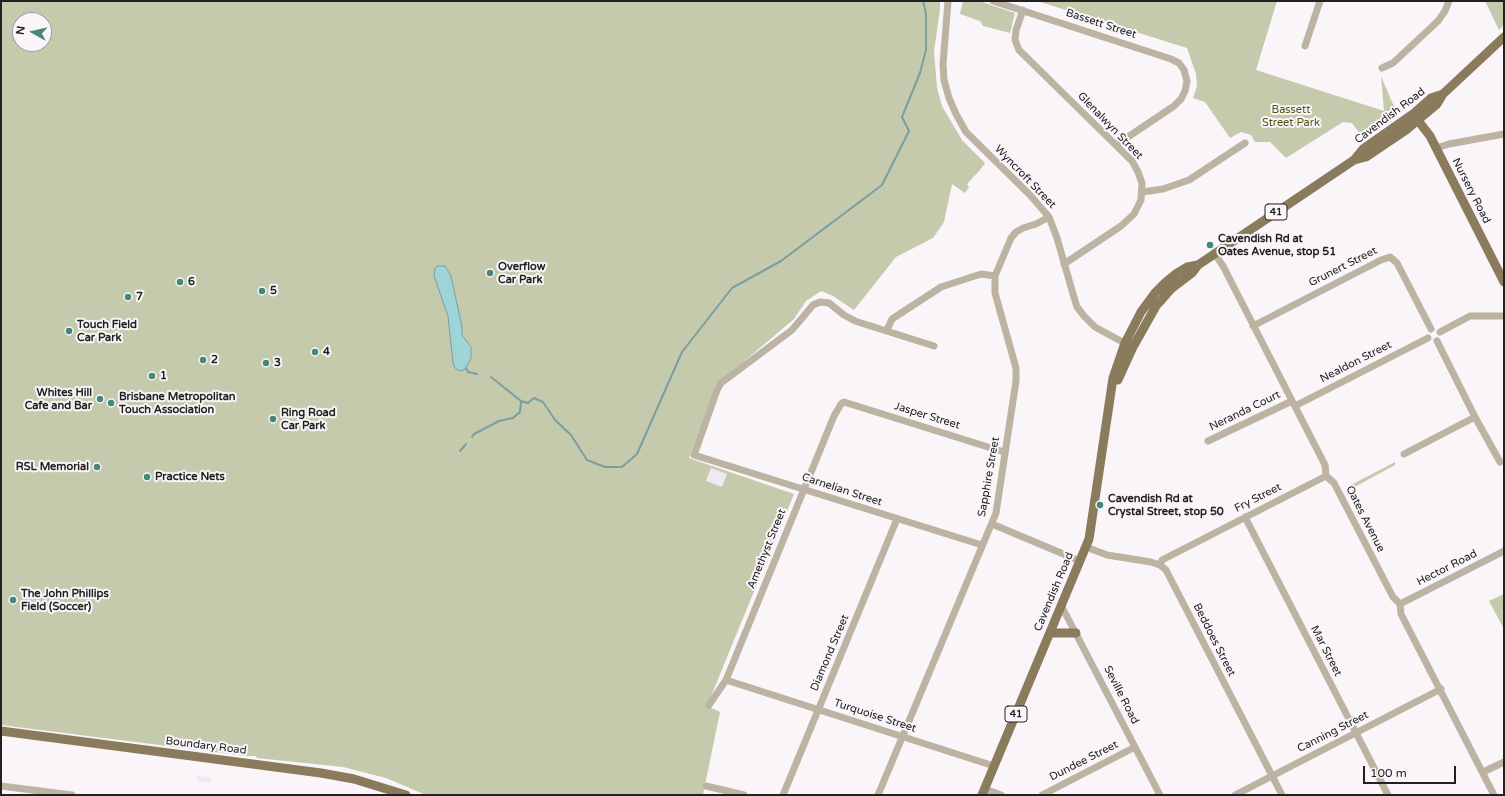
<!DOCTYPE html>
<style>
body{margin:0}
#map{position:relative;width:1505px;height:796px;overflow:hidden;background:#f9f5f9;font-family:"Varela Round",sans-serif}
canvas{display:block}
.frame{position:absolute;inset:0;border:2px solid #222122;pointer-events:none}
.north{position:absolute;left:12px;top:12px;width:40px;height:40px;box-sizing:border-box;background:#f9f5f9;border:1px solid #a3a0a3;border-radius:50%;rotate:278deg;font-size:11px;font-weight:700;line-height:16px;text-align:center;color:#222122}
.north::after{content:'';display:block;margin:auto;width:14px;height:18px;background:#45887a;clip-path:polygon(50% 0,100% 100%,50% 72%,0 100%)}
.scale{position:absolute;left:1363px;top:766px;width:93px;height:18px;box-sizing:border-box;border:2px solid #222122;border-top:0;padding-left:5px;font-size:12px;line-height:14px;white-space:nowrap;color:#222122;-webkit-text-stroke:3px #f9f5f9;paint-order:stroke}
</style>
<div id="map">
<canvas width="1505" height="796"></canvas>
<div class="frame"></div>
<div class="north">N</div>
<div class="scale">100 m</div>
</div>
<script>
const ctx = document.querySelector('canvas').getContext('2d');
ctx.lineJoin = 'round';
function paint(path, color) { ctx.fillStyle = color; ctx.fill(path, 'evenodd'); }
const toPath = rows => new Path2D(rows.map(r => 'M' + r).join(''));
function trace(path, color, width, dash) { ctx.strokeStyle = color; ctx.lineWidth = width; ctx.lineCap = dash ? 'butt' : 'round'; ctx.setLineDash(dash || []); ctx.stroke(path); }
function label(font, color, halo, rows, align = 'center') {
  ctx.font = font + ' "Varela Round",sans-serif'; ctx.lineWidth = 4; ctx.setLineDash([]); ctx.textBaseline = 'middle'; ctx.strokeStyle = halo; ctx.fillStyle = color; for (const [text, x, y, turn = 0] of rows) {
    ctx.save(); ctx.translate(x, y); ctx.rotate((+turn || 0) * Math.PI / 180); ctx.textAlign = isNaN(turn) ? turn : align; if (halo) ctx.strokeText(text, 0, 0); ctx.fillText(text, 0, 0); ctx.restore();
  }
}
const built = toPath([
 [711,468,727,474,722,488,706,482],
 [197,776,211,777,210,783,197,781]
]);
const green = toPath([
 [1,1,940,1,940,10,934,51,937,88,942,106,962,140,985,163,980,170,967,184,969,187,965,193,952,184,944,222,933,238,896,257,854,310,833,296,821,291,806,301,794,319,715,386,689,458,794,494,707,706,720,712,703,795,426,795,386,778,343,767,257,758,256,756,246,756,1,725],
 [20,20,44,20,44,44,20,44],
 [711,468,727,474,722,487,706,481],
 [963,1,979,1,1015,13,1010,33,983,26,980,21,960,14],
 [1037,1,1277,1,1256,70,1384,111,1381,76,1398,116,1364,139,1352,123,1343,122,1286,158,1270,142,1255,142,1251,135,1241,132,1230,138,1205,102,1193,98,1197,86,1196,74,1187,48],
 [1485,1,1504,1,1504,25,1499,30],
 [1395,462,1395,465,1349,490,1347,487],
 [1504,594,1504,629,1489,601]
]);
const water = toPath([
 [438,266,445,266,451,276,462,327,462,335,471,347,471,358,468,364,464,370,460,371,455,368,453,363,448,316,434,276,435,268,438,266]
]);
const stream = toPath([
 [466,368,468,372,477,374],
 [491,377,521,401,528,403,534,398,543,402,555,420,571,435,587,460,605,467,622,467,637,454,682,352,732,288,781,261,882,185,909,131,902,117,920,73,926,50,926,14,923,1],
 [472,437,474,434,499,421,513,418,520,412,521,401],
 [460,451,466,444]
]);
const minor = toPath([
 [948,1,943,64,944,80,949,98,956,114,966,132,1030,195,1049,217,1057,238,1073,294,1077,307,1084,316,1095,327,1128,345],
 [993,1,1171,59,1179,63,1184,70,1187,81,1185,91,1181,99,1174,106,1116,145],
 [1023,10,1016,30,1015,40,1019,50,1132,161,1138,172,1142,183,1141,200,1134,214,1121,226,1064,264],
 [1305,46,1320,1],
 [1382,68,1393,63,1438,21,1445,11,1449,1],
 [1436,148,1449,144,1504,134],
 [1142,192,1163,189,1189,180,1245,143],
 [1215,254,1223,266,1325,465,1326,476,1334,483,1393,597,1400,604,1401,614,1494,795],
 [1253,326,1381,260,1390,257,1397,263,1431,329],
 [887,330,892,319,941,287,981,274,995,276],
 [1440,332,1470,316,1504,316],
 [1437,341,1475,417,1500,462],
 [934,346,855,321,844,315,829,303,820,302,813,305,792,330,721,383,717,390,694,455,982,545],
 [1295,406,1428,338],
 [1208,441,1292,401],
 [1404,454,1475,417],
 [1245,517,1388,795],
 [992,524,1080,561],
 [1086,547,1107,555,1151,562,1160,565,1166,570,1282,795],
 [1160,565,1162,560,1326,476],
 [1400,604,1504,551],
 [1061,605,1160,795],
 [726,680,994,766],
 [709,705,726,680,834,416,841,404,844,402,1004,452],
 [1483,772,1504,762],
 [1,786,72,795],
 [706,786,744,795],
 [985,789,1001,795],
 [783,795,897,519],
 [878,795,996,513,1016,381,1016,368,995,293,995,276,1011,238,1016,232,1023,228,1036,224,1049,217],
 [1042,795,1135,747],
 [1235,795,1441,689]
]);
const major = toPath([
 [1413,114,1430,136,1504,282],
 [1354,160,1363,149,1413,114,1431,98,1443,94],
 [1118,380,1133,347,1156,306,1171,289,1192,273,1198,265,1354,160,1366,157,1406,130,1437,104,1443,94,1504,37],
 [1050,633,1076,633],
 [1,731,321,773,354,779,406,795],
 [982,795,1089,539,1113,378,1125,343,1141,312,1155,293,1166,282,1177,273,1187,267,1198,265]
]);
const markers = [
 [1210,245,4,"#45887a"],
 [490,273,4,"#45887a"],
 [180,282,4,"#45887a"],
 [262,291,4,"#45887a"],
 [128,297,4,"#45887a"],
 [69,331,4,"#45887a"],
 [315,352,4,"#45887a"],
 [203,360,4,"#45887a"],
 [266,363,4,"#45887a"],
 [152,376,4,"#45887a"],
 [100,399,4,"#45887a"],
 [111,403,4,"#45887a"],
 [273,419,4,"#45887a"],
 [97,467,4,"#45887a"],
 [147,477,4,"#45887a"],
 [1100,505,4,"#45887a"],
 [13,600,4,"#45887a"]
];
const shields = [
 [1276,212,22],
 [1016,714,22]
];
const shieldNames = [
 ["41",1276,212],
 ["41",1016,714]
];
const streetNames = [
 ["Bassett Street",1101,24,18],
 ["Cavendish Road",1390,116,-37],
 ["Glenalwyn Street",1110,126,46],
 ["Wyncroft Street",1025,177,46],
 ["Nursery Road",1471,191,63],
 ["Grunert Street",1343,267,-27],
 ["Nealdon Street",1356,362,-27],
 ["Neranda Court",1245,411,-26],
 ["Jasper Street",927,416,17],
 ["Sapphire Street",989,477,-80],
 ["Carnelian Street",842,490,18],
 ["Fry Street",1258,498,-27],
 ["Oates Avenue",1365,519,63],
 ["Amethyst Street",767,549,-68],
 ["Hector Road",1447,568,-27],
 ["Cavendish Road",1054,592,-67],
 ["Beddoes Street",1214,640,63],
 ["Mar Street",1326,651,63],
 ["Diamond Street",830,653,-67],
 ["Seville Road",1121,695,63],
 ["Turquoise Street",875,716,18],
 ["Canning Street",1333,732,-27],
 ["Boundary Road",206,746,7],
 ["Dundee Street",1084,761,-27]
];
const parkNames = [
 ["Bassett",1291,110],
 ["Street Park",1291,123]
];
const poiNames = [
 ["Cavendish Rd at",1218,239],
 ["Oates Avenue, stop 51",1218,252],
 ["Overflow",498,267],
 ["Car Park",498,280],
 ["6",188,282],
 ["5",270,291],
 ["7",136,297],
 ["Touch Field",77,325],
 ["Car Park",77,338],
 ["4",323,352],
 ["2",211,360],
 ["3",274,363],
 ["1",160,376],
 ["Whites Hill",92,393,"right"],
 ["Cafe and Bar",92,406,"right"],
 ["Brisbane Metropolitan",119,397],
 ["Touch Association",119,410],
 ["Ring Road",281,413],
 ["Car Park",281,426],
 ["RSL Memorial",89,467,"right"],
 ["Practice Nets",155,477],
 ["Cavendish Rd at",1108,499],
 ["Crystal Street, stop 50",1108,512],
 ["The John Phillips",21,594],
 ["Field (Soccer)",21,607]
];
paint(built, '#f2e8f1');
paint(green, '#c6caad');
paint(water, '#9fd5d8');
trace(water, '#7a9fa1', 1);
trace(stream, '#7a9fa1', 2);
trace(minor, '#bcb3a3', 7);
trace(major, '#8b7b5d', 9);
for (const [x, y, r, color] of markers) { const dot = new Path2D(); dot.arc(x, y, r, 0, 2 * Math.PI); ctx.fillStyle = color; ctx.fill(dot); trace(dot, '#f9f5f9', 1.5); }
for (const [x, y, w] of shields) { const box = new Path2D(); box.roundRect(x - w / 2, y - 8, w, 16, 3); ctx.fillStyle = '#f9f5f9'; ctx.fill(box); trace(box, '#222122', 1); }
label('bold 10px', '#222122', null, shieldNames);
label('11px', '#222122', '#f9f5f9', streetNames);
label('11px', '#515615', '#f9f5f9', parkNames);
label('bold 11px', '#222122', '#f9f5f9', poiNames, 'left');
</script>
